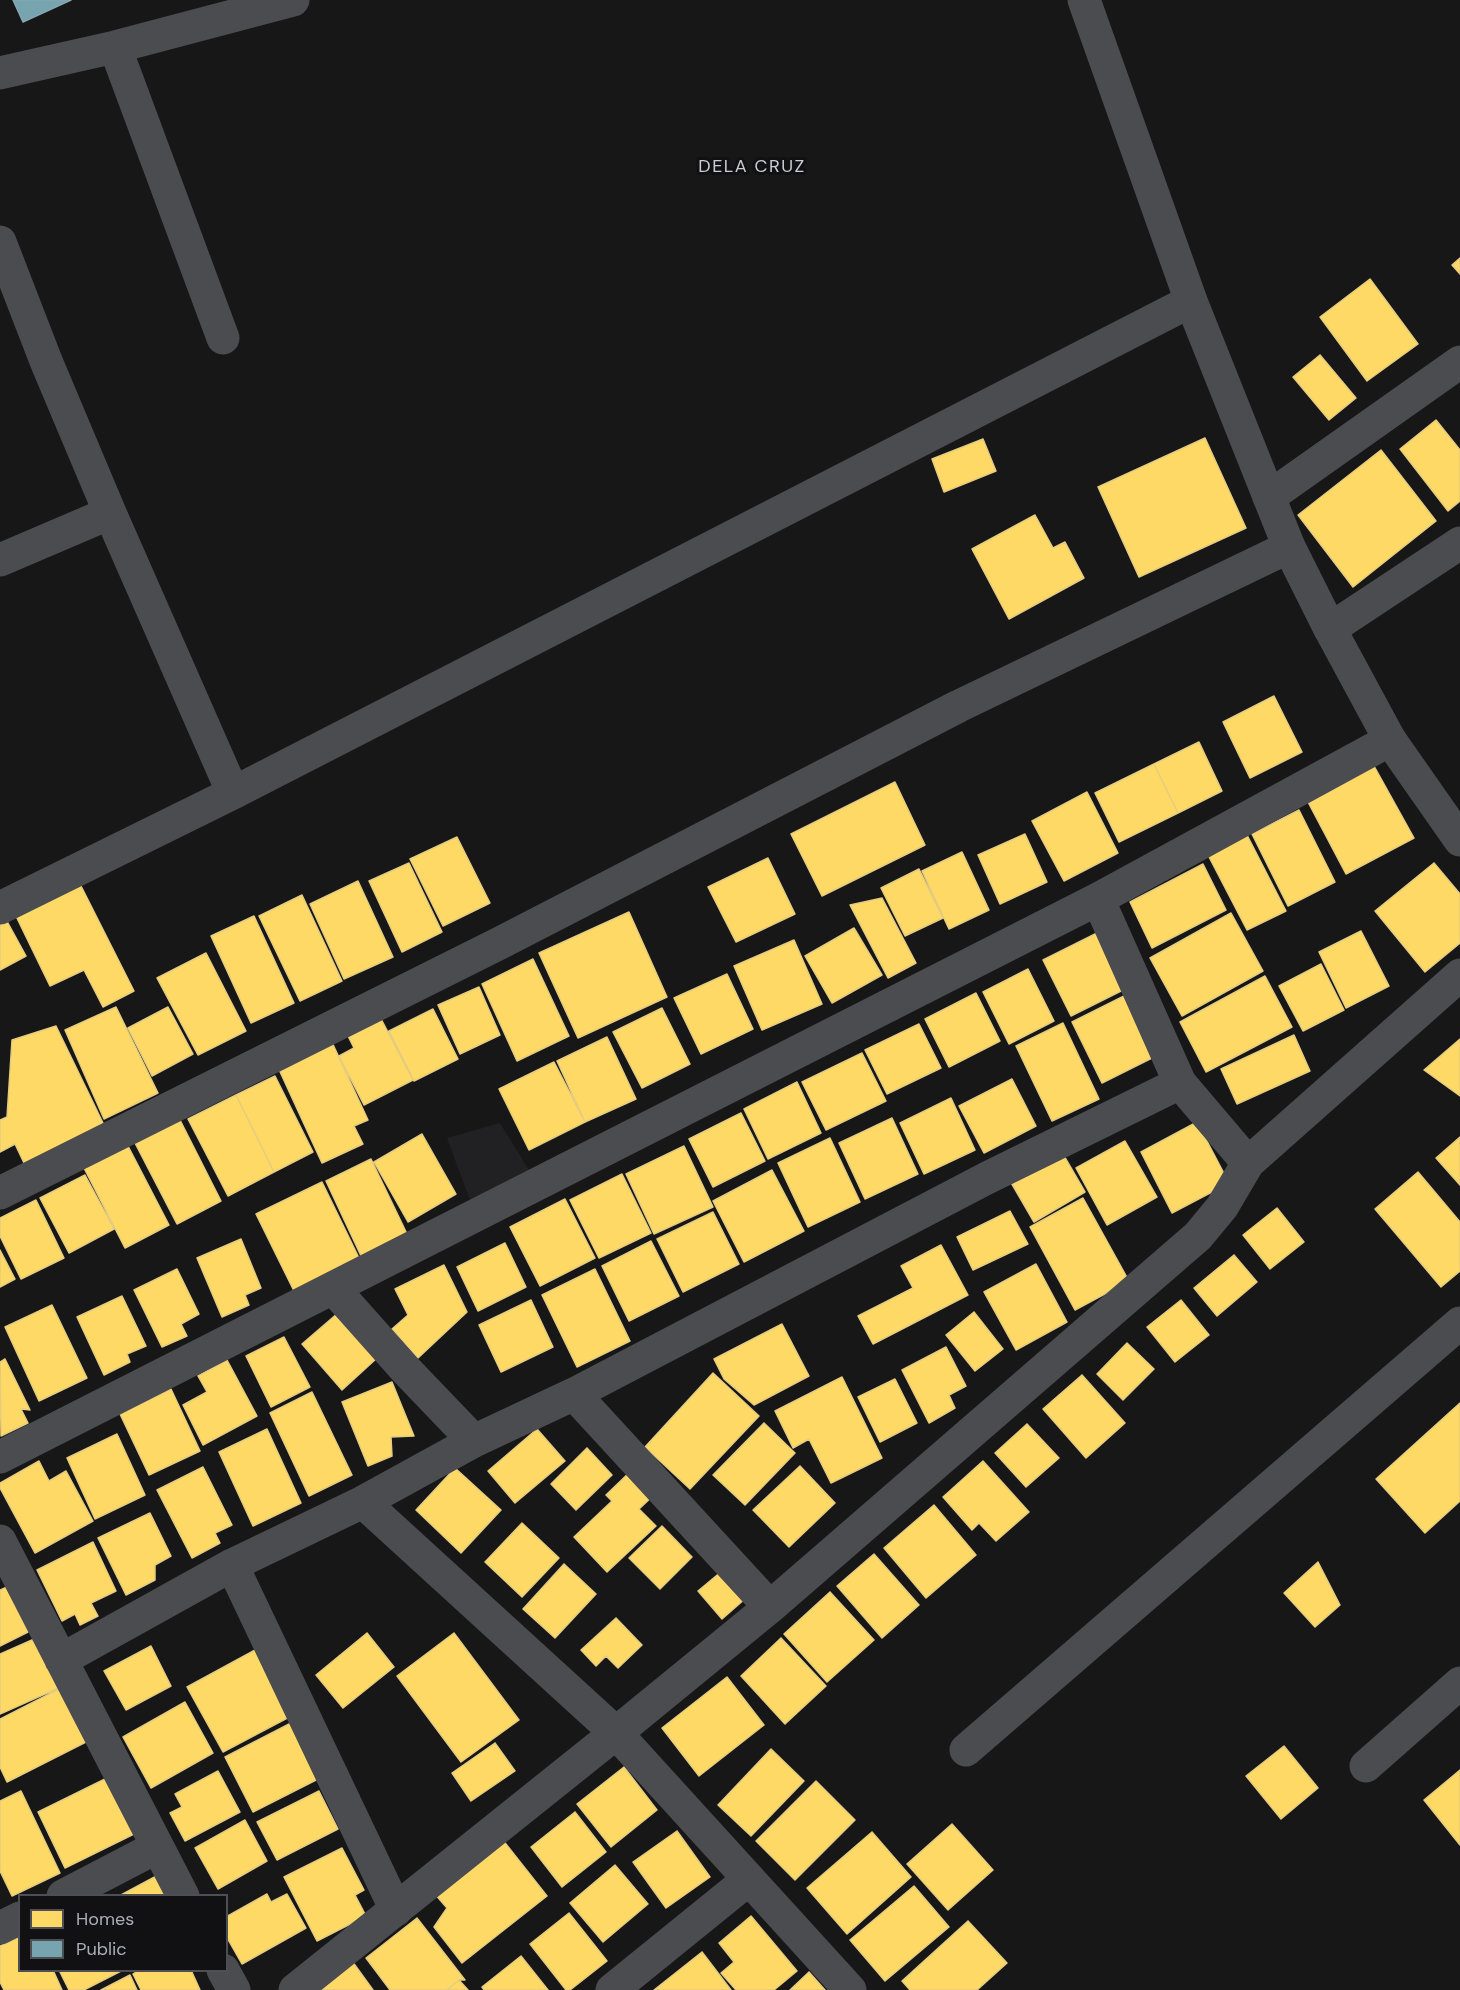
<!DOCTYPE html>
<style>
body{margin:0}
#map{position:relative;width:1460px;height:1990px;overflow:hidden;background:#171717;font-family:"DM Sans",sans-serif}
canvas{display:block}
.legend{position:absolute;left:18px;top:1894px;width:210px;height:78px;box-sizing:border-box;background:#111113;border:2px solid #4d4f55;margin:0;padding:8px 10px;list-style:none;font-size:18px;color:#a8adb8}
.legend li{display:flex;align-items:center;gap:12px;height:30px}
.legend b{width:30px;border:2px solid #4d4f55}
</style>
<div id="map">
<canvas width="1460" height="1990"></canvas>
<ul class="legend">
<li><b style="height:16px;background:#ffd966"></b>Homes</li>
<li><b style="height:16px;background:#76a5af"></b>Public</li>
</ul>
</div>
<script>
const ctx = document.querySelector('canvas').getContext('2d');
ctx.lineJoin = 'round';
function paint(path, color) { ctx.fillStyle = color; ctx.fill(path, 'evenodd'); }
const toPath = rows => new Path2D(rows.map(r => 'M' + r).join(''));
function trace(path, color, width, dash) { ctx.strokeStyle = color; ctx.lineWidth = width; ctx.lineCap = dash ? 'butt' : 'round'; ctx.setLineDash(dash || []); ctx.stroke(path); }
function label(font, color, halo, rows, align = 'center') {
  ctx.font = font + ' "DM Sans",sans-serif'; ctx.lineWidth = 6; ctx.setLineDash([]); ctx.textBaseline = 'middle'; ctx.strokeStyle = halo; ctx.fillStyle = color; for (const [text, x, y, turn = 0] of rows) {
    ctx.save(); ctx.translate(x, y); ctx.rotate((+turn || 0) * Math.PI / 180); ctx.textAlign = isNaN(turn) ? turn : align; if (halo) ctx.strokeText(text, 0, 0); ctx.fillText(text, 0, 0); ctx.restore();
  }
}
const built = toPath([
 [500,1123,534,1178,472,1206,447,1138]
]);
const homes = toPath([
 [1460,258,1460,274,1452,265,1460,258],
 [1370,279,1418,344,1367,381,1320,317,1370,279],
 [1320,355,1356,398,1329,420,1293,377,1320,355],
 [1436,420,1460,450,1460,501,1448,511,1400,449,1436,420],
 [1205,438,1246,528,1139,577,1098,487,1205,438],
 [983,439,996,471,944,492,932,459,983,439],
 [1381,450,1436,521,1353,587,1298,515,1381,450],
 [1035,515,1053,548,1065,542,1084,578,1009,619,972,549,1035,515],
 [1274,696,1302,752,1250,778,1223,722,1274,696],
 [1199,742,1222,791,1178,813,1154,764,1199,742],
 [1154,764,1178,813,1119,842,1095,793,1154,764],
 [1374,766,1414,838,1346,874,1308,802,1374,766],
 [895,782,925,845,822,896,791,834,895,782],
 [1087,792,1118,853,1064,881,1032,821,1087,792],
 [1299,810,1335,882,1288,906,1252,834,1299,810],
 [1025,834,1047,882,1000,904,978,855,1025,834],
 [1247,835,1286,911,1247,930,1208,855,1247,835],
 [457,837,490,903,443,926,410,859,457,837],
 [962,852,989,910,949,929,922,871,962,852],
 [768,858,795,914,736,942,708,887,768,858],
 [409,863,442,932,402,952,369,881,409,863],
 [1434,863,1460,894,1460,943,1425,972,1375,911,1434,863],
 [1203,864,1226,910,1152,948,1130,902,1203,864],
 [919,869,943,918,905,936,881,888,919,869],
 [78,880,134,991,103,1007,84,970,50,986,14,912,78,880],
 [358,881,393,957,344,979,310,904,358,881],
 [302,895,342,981,300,1001,259,916,302,895],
 [882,898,916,963,888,978,850,905,882,898],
 [629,912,667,997,578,1038,539,953,629,912],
 [1231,913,1263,971,1182,1016,1150,958,1231,913],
 [3,914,26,956,0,970,0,916,3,914],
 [254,916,294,1003,251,1023,211,936,254,916],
 [854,928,882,975,832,1003,805,956,854,928],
 [1361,931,1389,986,1346,1008,1319,952,1361,931],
 [1097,933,1125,989,1071,1016,1043,960,1097,933],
 [794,940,822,1004,762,1030,734,966,794,940],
 [206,953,246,1031,198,1055,157,978,206,953],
 [533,959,569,1036,517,1061,482,984,533,959],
 [1321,964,1344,1010,1303,1031,1279,986,1321,964],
 [1028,969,1054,1021,1009,1044,983,992,1028,969],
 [727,974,753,1029,701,1054,674,998,727,974],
 [1265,976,1292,1027,1206,1072,1180,1022,1265,976],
 [479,987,500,1035,460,1054,438,1005,479,987],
 [976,993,1000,1041,949,1067,925,1019,976,993],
 [1128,994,1158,1055,1102,1083,1072,1022,1128,994],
 [116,1007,158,1093,104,1119,65,1030,116,1007],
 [168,1007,193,1054,152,1076,128,1028,168,1007],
 [662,1008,690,1064,642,1088,613,1032,662,1008],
 [433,1009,458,1059,414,1081,389,1031,433,1009],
 [379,1015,413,1080,364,1105,339,1056,354,1048,346,1032,379,1015],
 [1063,1023,1099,1099,1052,1121,1016,1046,1063,1023],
 [919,1024,941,1068,887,1094,865,1050,919,1024],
 [56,1026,104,1125,25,1165,15,1144,0,1152,0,1120,7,1117,12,1040,56,1026],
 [1294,1035,1310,1071,1237,1104,1221,1069,1294,1035],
 [607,1037,636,1099,585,1122,557,1061,607,1037],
 [330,1038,368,1120,354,1126,363,1144,322,1163,276,1063,330,1038],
 [1460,1039,1460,1096,1424,1070,1460,1039],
 [862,1053,886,1101,826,1130,802,1082,862,1053],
 [554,1062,585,1122,529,1150,499,1089,554,1062],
 [275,1076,313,1152,274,1172,236,1095,275,1076],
 [1012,1079,1036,1126,984,1153,959,1106,1012,1079],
 [797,1082,821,1133,768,1159,744,1109,797,1082],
 [236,1095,274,1172,228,1196,188,1119,236,1095],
 [951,1098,975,1150,924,1174,900,1123,951,1098],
 [741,1113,765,1161,713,1187,689,1139,741,1113],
 [892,1118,918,1174,865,1199,839,1143,892,1118],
 [180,1120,221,1201,177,1224,135,1143,180,1120],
 [1197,1122,1229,1183,1172,1213,1141,1152,1197,1122],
 [422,1134,456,1194,408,1222,374,1162,422,1134],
 [1460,1137,1460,1185,1436,1158,1460,1137],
 [830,1138,860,1202,808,1227,778,1163,830,1138],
 [1125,1141,1157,1197,1107,1225,1076,1168,1125,1141],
 [128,1146,169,1225,125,1248,84,1168,128,1146],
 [684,1146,713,1207,654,1234,626,1174,684,1146],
 [1060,1149,1085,1192,1034,1222,1009,1179,1060,1149],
 [371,1159,408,1236,362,1258,326,1181,371,1159],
 [772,1170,804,1231,744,1262,713,1201,772,1170],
 [1418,1172,1460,1222,1460,1271,1441,1287,1375,1209,1418,1172],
 [622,1174,651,1233,599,1258,570,1200,622,1174],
 [85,1175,114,1229,69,1253,40,1198,85,1175],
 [322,1182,360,1260,295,1293,256,1214,322,1182],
 [1083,1198,1129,1281,1075,1310,1030,1227,1083,1198],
 [565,1199,595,1258,540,1286,510,1227,565,1199],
 [36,1200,64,1258,21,1279,0,1236,0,1218,36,1200],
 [1277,1208,1304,1242,1270,1269,1243,1235,1277,1208],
 [1010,1211,1028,1244,973,1270,957,1237,1010,1211],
 [713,1212,739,1264,683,1292,657,1239,713,1212],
 [241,1239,261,1288,245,1295,249,1305,222,1317,197,1258,241,1239],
 [651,1241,679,1296,629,1321,602,1266,651,1241],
 [505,1243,526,1287,478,1311,457,1267,505,1243],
 [941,1245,968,1295,873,1344,858,1316,913,1288,901,1266,941,1245],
 [0,1250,15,1279,0,1287,0,1250],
 [1234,1255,1257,1282,1217,1316,1194,1288,1234,1255],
 [1036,1264,1067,1322,1016,1350,984,1292,1036,1264],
 [444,1265,467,1312,418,1358,392,1329,408,1315,395,1289,444,1265],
 [177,1269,199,1314,181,1324,187,1336,162,1347,134,1290,177,1269],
 [595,1269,630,1341,577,1367,542,1295,595,1269],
 [122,1296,146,1346,127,1354,130,1362,104,1375,77,1317,122,1296],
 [531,1300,553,1347,501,1372,479,1325,531,1300],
 [1181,1300,1209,1335,1175,1362,1147,1327,1181,1300],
 [52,1305,87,1378,39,1401,5,1327,52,1305],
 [974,1312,1003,1349,975,1371,946,1335,974,1312],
 [338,1313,377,1358,342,1390,302,1344,338,1313],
 [782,1324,809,1376,754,1405,724,1379,714,1359,782,1324],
 [284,1337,310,1387,271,1407,246,1356,284,1337],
 [1127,1343,1154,1369,1123,1400,1097,1374,1127,1343],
 [946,1347,966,1386,949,1395,955,1408,929,1423,902,1370,946,1347],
 [5,1359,30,1410,21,1409,28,1423,1,1436,0,1362,5,1359],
 [227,1360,257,1416,203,1445,183,1405,207,1392,198,1376,227,1360],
 [713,1373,759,1416,690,1489,645,1447,713,1373],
 [1082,1375,1125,1423,1086,1458,1043,1409,1082,1375],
 [842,1377,882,1458,831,1483,809,1439,793,1448,775,1411,842,1377],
 [895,1379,917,1423,880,1442,858,1397,895,1379],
 [392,1382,414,1436,391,1437,392,1456,368,1466,342,1402,392,1382],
 [171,1389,200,1451,149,1475,120,1414,171,1389],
 [312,1392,352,1475,309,1496,270,1413,312,1392],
 [1460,1403,1460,1501,1425,1533,1376,1479,1460,1403],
 [764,1423,795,1453,745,1505,713,1475,764,1423],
 [1027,1424,1059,1458,1026,1487,995,1453,1027,1424],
 [267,1429,301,1503,253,1526,219,1452,267,1429],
 [537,1429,565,1461,515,1503,488,1471,537,1429],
 [117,1434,145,1495,95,1519,67,1458,117,1434],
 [587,1448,612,1475,576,1510,551,1484,587,1448],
 [39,1461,49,1481,66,1471,93,1521,35,1553,0,1488,0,1483,39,1461],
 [983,1461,1029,1512,996,1541,979,1523,972,1530,943,1497,983,1461],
 [800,1466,835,1503,789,1547,753,1510,800,1466],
 [203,1467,232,1525,215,1533,220,1543,192,1558,157,1490,203,1467],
 [455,1468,501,1510,461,1553,416,1510,455,1468],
 [633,1469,656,1493,639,1509,656,1526,607,1572,574,1537,612,1501,606,1495,633,1469],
 [934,1505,976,1555,926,1598,884,1548,934,1505],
 [150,1513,171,1556,155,1565,155,1580,126,1595,98,1538,150,1513],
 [522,1523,559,1558,522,1597,485,1562,522,1523],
 [662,1526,692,1557,660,1589,629,1558,662,1526],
 [93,1542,116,1591,91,1603,98,1616,80,1625,75,1614,62,1621,37,1570,93,1542],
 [874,1554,919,1605,882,1638,837,1586,874,1554],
 [1318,1562,1340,1605,1315,1627,1284,1593,1318,1562],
 [564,1564,596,1594,555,1638,523,1609,564,1564],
 [722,1571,746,1598,722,1619,698,1591,722,1571],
 [7,1587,28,1632,0,1646,0,1590,7,1587],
 [830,1592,874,1640,827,1682,784,1634,830,1592],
 [616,1618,642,1645,618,1668,606,1656,596,1666,581,1650,616,1618],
 [367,1633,394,1667,343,1708,316,1675,367,1633],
 [454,1633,519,1720,461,1762,397,1676,454,1633],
 [41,1636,63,1686,0,1714,0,1654,41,1636],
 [781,1638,826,1686,785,1724,741,1676,781,1638],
 [151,1646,171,1686,126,1710,104,1671,151,1646],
 [257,1649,293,1715,223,1752,187,1687,257,1649],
 [727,1677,764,1725,699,1776,662,1728,727,1677],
 [59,1689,86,1742,7,1782,0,1767,0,1719,59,1689],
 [185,1702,213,1753,151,1788,123,1737,185,1702],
 [293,1722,320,1778,253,1812,225,1757,293,1722],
 [495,1743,515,1771,471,1801,452,1773,495,1743],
 [1284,1746,1318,1788,1281,1819,1246,1776,1284,1746],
 [771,1749,804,1781,751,1836,718,1805,771,1749],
 [624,1767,657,1810,611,1847,577,1804,624,1767],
 [1460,1770,1460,1845,1424,1800,1460,1770],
 [218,1771,240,1812,185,1841,170,1813,182,1807,175,1794,218,1771],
 [107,1778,134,1834,65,1868,38,1812,107,1778],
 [816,1781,855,1820,795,1880,756,1841,816,1781],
 [21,1791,60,1873,12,1896,0,1871,0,1801,21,1791],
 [319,1791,338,1829,277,1860,257,1822,319,1791],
 [575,1812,606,1852,562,1887,531,1847,575,1812],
 [245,1820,267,1861,218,1889,195,1848,245,1820],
 [952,1824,993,1870,948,1910,907,1864,952,1824],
 [677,1831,710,1877,666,1908,633,1862,677,1831],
 [872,1832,911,1877,847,1934,807,1888,872,1832],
 [502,1839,547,1896,462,1963,434,1927,447,1908,434,1893,502,1839],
 [342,1848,364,1890,355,1895,366,1916,317,1941,284,1877,342,1848],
 [615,1865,648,1904,603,1942,570,1903,615,1865],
 [162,1873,173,1896,121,1896,121,1895,162,1873],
 [914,1886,949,1927,885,1981,850,1940,914,1886],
 [267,1894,271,1902,287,1894,306,1928,242,1964,226,1936,226,1917,267,1894],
 [569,1913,607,1961,570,1990,566,1990,530,1944,569,1913],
 [751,1916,797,1971,774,1990,736,1990,721,1973,734,1962,719,1943,751,1916],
 [417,1918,465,1980,459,1980,447,1990,390,1990,366,1958,417,1918],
 [968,1921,1007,1963,977,1990,910,1990,902,1981,968,1921],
 [20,1937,20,1970,53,1970,62,1990,4,1990,0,1982,0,1946,20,1937],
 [702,1952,731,1990,654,1990,702,1952],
 [521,1956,548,1990,484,1990,482,1987,521,1956],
 [352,1961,373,1990,313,1990,352,1961],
 [59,1970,123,1970,84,1990,69,1990,59,1970],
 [139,1970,191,1970,200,1990,141,1990,133,1974,139,1970],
 [809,1972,825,1990,790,1990,809,1972],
 [130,1975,137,1990,101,1990,130,1975],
 [459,1980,468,1990,447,1990,459,1980]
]);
const public = toPath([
 [13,0,71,0,23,22,13,0]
]);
const minor = toPath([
 [115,47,223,338],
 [0,73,115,47,293,0],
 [0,242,46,361,110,513,0,560],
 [1269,497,1460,362],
 [110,513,233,793],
 [1330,629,1460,543],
 [1098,899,1180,1083,1248,1163],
 [0,908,233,793,1191,301],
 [0,1193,502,942,959,706,1289,547],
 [333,1288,405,1369,474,1441],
 [574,1394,770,1607],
 [0,1457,1098,899,1390,740],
 [363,1502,616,1733,850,1990],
 [0,1541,183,1896],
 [232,1565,396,1910],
 [61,1660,232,1565,363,1502,474,1441,574,1394,987,1178,1180,1083],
 [966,1750,1460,1323],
 [1366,1766,1460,1683],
 [63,1896,157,1847],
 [0,1928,20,1918],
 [223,1970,234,1990],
 [295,1990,616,1733,770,1607,1198,1236,1222,1207,1248,1163,1460,975],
 [612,1990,749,1879]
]);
const tertiary = toPath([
 [1084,0,1191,301,1289,547,1330,629,1390,740,1460,840]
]);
const neighbourhoodNames = [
 ["DELA CRUZ",752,167]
];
paint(built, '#212123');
paint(homes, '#ffd966');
trace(homes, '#e5cc7f', 1.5);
paint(public, '#76a5af');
trace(public, '#85a7b2', 1.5);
trace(minor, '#4b4c50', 33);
trace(tertiary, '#4b4c50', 33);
ctx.letterSpacing = '1.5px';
label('18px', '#c9ccd4', '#111113', neighbourhoodNames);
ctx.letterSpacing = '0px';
</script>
